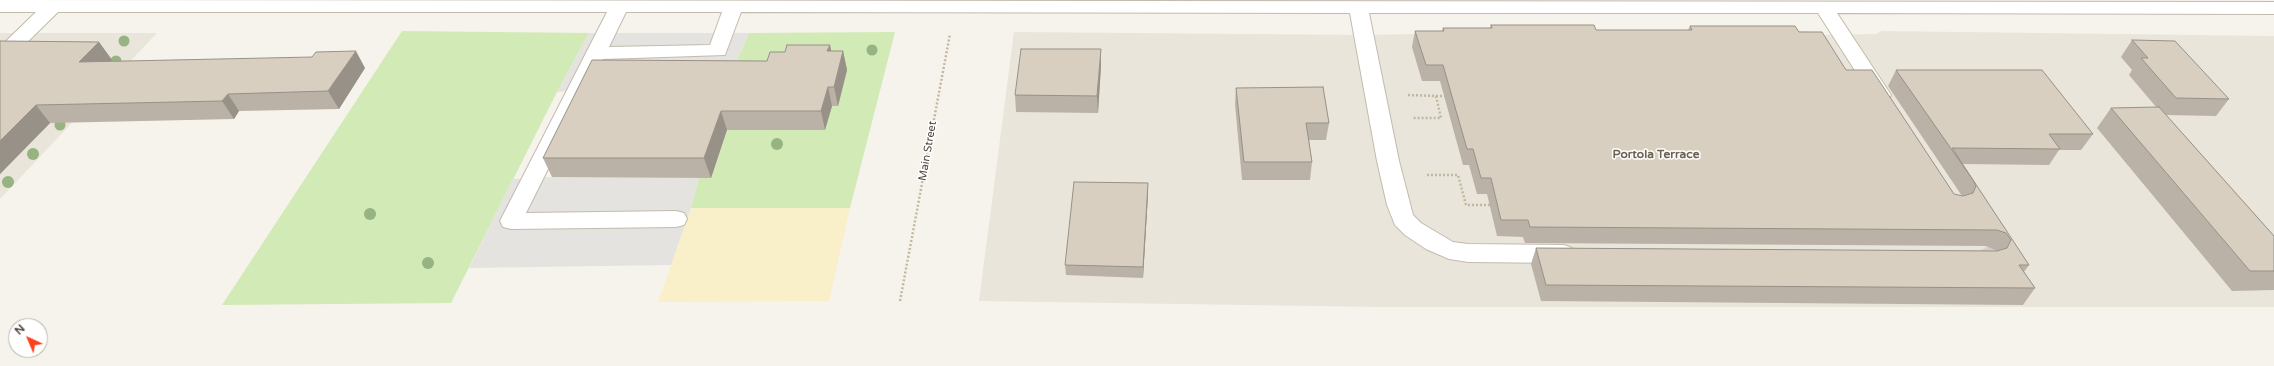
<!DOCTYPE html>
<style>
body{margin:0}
#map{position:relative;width:2274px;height:366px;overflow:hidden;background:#f6f3ec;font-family:"Varela Round",sans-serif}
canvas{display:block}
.north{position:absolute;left:8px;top:318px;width:40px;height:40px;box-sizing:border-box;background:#fff;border:1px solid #b7b4b0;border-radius:50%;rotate:316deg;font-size:11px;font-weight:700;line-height:16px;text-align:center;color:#4b4439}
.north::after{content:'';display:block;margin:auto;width:14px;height:18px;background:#fc3f1d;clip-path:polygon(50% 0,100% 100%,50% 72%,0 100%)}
</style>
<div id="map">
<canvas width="2274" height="366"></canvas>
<div class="north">N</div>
</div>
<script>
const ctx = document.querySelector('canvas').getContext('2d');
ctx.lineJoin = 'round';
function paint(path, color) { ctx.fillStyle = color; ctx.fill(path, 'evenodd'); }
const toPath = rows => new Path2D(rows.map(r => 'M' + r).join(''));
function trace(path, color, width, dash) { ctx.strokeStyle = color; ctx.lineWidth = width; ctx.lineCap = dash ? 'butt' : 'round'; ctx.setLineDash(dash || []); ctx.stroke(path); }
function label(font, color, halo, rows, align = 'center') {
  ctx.font = font + ' "Varela Round",sans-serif'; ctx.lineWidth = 3; ctx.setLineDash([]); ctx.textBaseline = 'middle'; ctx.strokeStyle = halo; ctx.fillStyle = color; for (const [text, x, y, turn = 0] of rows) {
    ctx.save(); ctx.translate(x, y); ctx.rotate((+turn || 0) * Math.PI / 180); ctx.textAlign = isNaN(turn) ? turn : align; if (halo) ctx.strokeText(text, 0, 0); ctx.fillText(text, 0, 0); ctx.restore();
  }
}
const residential = toPath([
 [1618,30,1807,31,1823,35,1876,34,1882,31,2274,36,2274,307,1379,307,979,301,1014,32,1364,35],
 [0,33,157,33,0,199]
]);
const green = toPath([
 [402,31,589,33,557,92,451,303,222,305],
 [895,32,850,208,691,208,699,177,711,177,741,91,729,79,749,33]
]);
const sand = toPath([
 [691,208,850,208,829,301,658,302]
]);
const parking = toPath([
 [589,33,749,33,729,79,557,92],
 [552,177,699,177,691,208,671,265,469,268,513,179]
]);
const minorTunnel = toPath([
 [1964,222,1986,257]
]);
const path = toPath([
 [1408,95,1436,96,1441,118,1412,118],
 [1436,96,1447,96],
 [1427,175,1458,175,1466,205,1492,205],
 [900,301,950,34]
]);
const minor = toPath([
 [0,0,2274,2,2274,14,1837,13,1891,95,1888,100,1881,102,1874,100,1818,13,1369,13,1399,161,1413,215,1421,223,1453,242,1468,244,1564,245,1572,248,1576,254,1572,260,1564,263,1468,262,1449,259,1426,249,1405,235,1395,225,1387,205,1377,161,1350,13,741,12,725,55,603,59,526,213,676,211,684,213,687,219,684,225,676,227,511,229,503,227,500,221,607,12,58,12,7,62,0,64,0,47,36,12,0,12,0,0],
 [626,12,722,12,710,45,609,47,626,12]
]);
const trees = [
 [124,41,5.5],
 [872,50,5.5],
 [116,61,5.5],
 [60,125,5.5],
 [777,144,6],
 [33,154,6],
 [8,182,6],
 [370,214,6],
 [428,263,6]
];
const wall = toPath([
 [1491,25,1596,30,1688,30,1690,26,1799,32,1846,70,1954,194,1962,196,1888,86,1896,70,2093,134,2081,150,2059,150,2049,165,1962,164,2029,265,2024,272,2035,288,2023,305,1541,301,1531,264,1536,248,1996,251,1995,250,1986,246,1525,243,1523,237,1497,236,1487,194,1477,194,1469,165,1463,165,1440,81,1422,81,1412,47,1415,31,1442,31,1443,28,1490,28],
 [2132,40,2229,99,2216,116,2166,115,2274,236,2274,290,2232,291,2097,128,2111,108,2157,108,2129,75,2132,70,2121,57],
 [0,41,99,42,112,60,110,61,365,68,339,109,239,111,234,119,50,123,0,174],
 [831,51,843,51,847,70,838,106,832,106,825,130,727,130,711,178,552,177,543,158,767,61],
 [1101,66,1098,113,1016,112,1015,95],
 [1236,88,1329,123,1326,140,1309,140,1312,162,1310,180,1242,180,1235,104],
 [1148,194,1143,278,1066,275,1065,265]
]);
const shadedWall = toPath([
 [99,42,112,60,92,80,79,62],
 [830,45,834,64,827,51],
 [1101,49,1101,66,1098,113,1097,96],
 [356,51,365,68,339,109,328,91],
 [843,51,847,70,838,106,834,87],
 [828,87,832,106,825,130,821,111],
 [228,94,239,111,234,119,222,101],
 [36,105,50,123,0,174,0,141],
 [721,111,727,130,711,178,704,158],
 [1148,183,1148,194,1143,278,1143,267]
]);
const building = toPath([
 [1491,25,1594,25,1596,30,1692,30,1690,26,1795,26,1799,32,1822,32,1846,70,1872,70,1954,194,1963,196,1973,193,1976,186,1973,180,1896,70,2042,70,2093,134,2049,134,2060,149,1952,148,2029,265,2019,265,2035,288,1546,285,1536,248,1997,251,2007,248,2011,240,2006,233,1997,230,1530,227,1528,220,1501,220,1491,178,1481,178,1473,149,1467,149,1443,65,1426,65,1415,31,1444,31,1443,28,1492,28,1491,25],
 [2132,40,2175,41,2229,99,2176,98,2141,58,2148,58,2132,40],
 [0,41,99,42,79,62,312,57,316,52,356,51,328,91,228,94,222,101,36,105,0,141,0,41],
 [787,45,830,45,827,51,843,51,834,87,828,87,821,111,721,111,704,158,543,158,592,60,767,61,770,52,785,52,787,45],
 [1021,49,1101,49,1097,96,1015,95,1021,49],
 [1323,87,1329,123,1306,123,1312,162,1244,162,1236,88,1323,87],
 [2159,107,2274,236,2274,271,2250,271,2111,108,2159,107],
 [1074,182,1148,183,1143,267,1065,265,1074,182]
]);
const streetNames = [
 ["Main Street",928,151,-80]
];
const neighbourhoodNames = [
 ["Portola Terrace",1656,155]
];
paint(residential, '#eae5da');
paint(green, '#d2eab5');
paint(sand, '#f9efc9');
paint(parking, '#e5e3e0');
trace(minorTunnel, '#d4d0c8', 22, [22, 11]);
trace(minor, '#c2bbae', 2);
trace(path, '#c4b79f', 2.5, [2, 2]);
paint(minor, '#fff');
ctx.fillStyle = '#97b381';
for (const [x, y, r] of trees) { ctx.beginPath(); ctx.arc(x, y, r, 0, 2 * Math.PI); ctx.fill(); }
paint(wall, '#bab2a6');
paint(shadedWall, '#979187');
paint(building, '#d8cfc1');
trace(building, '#979187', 1);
label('11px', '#4b4439', '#fff', streetNames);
label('bold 12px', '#6e6250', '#fff', neighbourhoodNames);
</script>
